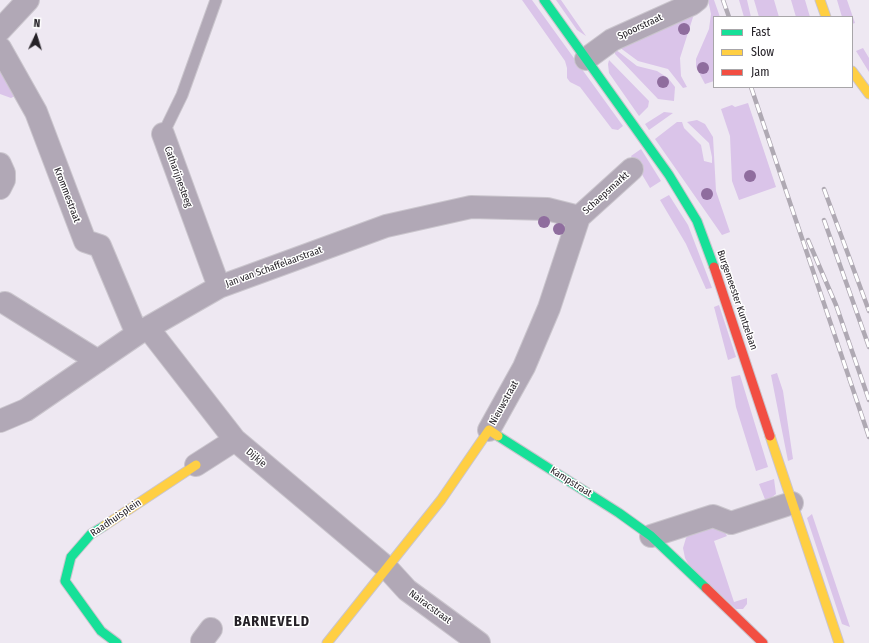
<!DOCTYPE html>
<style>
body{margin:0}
#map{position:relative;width:869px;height:643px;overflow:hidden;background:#eee8f2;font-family:"Fira Sans Condensed",sans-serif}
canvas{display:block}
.legend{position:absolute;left:713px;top:16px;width:140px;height:72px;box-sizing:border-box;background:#fff;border:1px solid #a8a6a9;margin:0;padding:5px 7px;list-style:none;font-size:12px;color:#252127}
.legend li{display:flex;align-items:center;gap:8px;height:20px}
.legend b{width:20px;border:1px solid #a8a6a9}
.north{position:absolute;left:16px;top:16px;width:40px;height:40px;-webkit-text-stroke:3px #fff;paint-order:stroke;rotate:4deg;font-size:11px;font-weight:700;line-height:16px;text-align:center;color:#252127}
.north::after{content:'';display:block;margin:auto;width:14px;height:18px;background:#252127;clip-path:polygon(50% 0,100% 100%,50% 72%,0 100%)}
</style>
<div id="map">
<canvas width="869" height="643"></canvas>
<ul class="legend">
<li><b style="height:5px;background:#16e098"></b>Fast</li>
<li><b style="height:5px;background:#ffcf43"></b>Slow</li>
<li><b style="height:5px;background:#f24e42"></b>Jam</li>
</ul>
<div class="north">N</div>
</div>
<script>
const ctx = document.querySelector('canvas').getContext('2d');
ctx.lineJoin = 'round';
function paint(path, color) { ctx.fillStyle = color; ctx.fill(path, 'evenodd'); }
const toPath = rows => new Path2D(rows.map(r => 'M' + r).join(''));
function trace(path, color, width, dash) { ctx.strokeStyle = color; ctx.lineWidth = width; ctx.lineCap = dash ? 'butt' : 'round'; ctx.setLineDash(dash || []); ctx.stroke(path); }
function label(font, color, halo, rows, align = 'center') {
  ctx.font = font + ' "Fira Sans Condensed",sans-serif'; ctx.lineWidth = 3; ctx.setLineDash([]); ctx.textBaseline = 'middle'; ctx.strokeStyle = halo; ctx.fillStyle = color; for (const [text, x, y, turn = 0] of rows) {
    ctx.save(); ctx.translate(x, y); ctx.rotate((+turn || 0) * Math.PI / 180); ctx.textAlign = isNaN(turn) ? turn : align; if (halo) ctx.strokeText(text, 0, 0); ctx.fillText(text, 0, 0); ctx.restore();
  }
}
const green = toPath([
 [522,0,532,0,623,126,618,130,612,129,580,87,570,82,567,78,567,68,565,61],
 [556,0,561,0,586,36,577,30],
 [708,0,714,0,720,17,714,17,714,81,705,84,696,67,696,59,709,29,711,14],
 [739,0,747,0,751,17,744,17],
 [754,0,774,0,779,17,759,17],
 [791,0,805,0,810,17,796,17],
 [837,0,847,0,855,23,852,24,852,17,842,17],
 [694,14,680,58,681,76,687,87,683,88,668,69,638,61,619,47],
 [863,48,869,58,869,72,856,51],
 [615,49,637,66,657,71,668,78,675,87,674,101,658,99,615,54],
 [609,60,649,101,648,107,639,116,609,73,608,64],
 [0,67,17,95,11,98,0,94],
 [748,103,776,187,739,200,732,181,730,136,721,109,732,105,735,107],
 [664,112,673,113,649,130,645,124],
 [697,120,705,124,713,137,716,191,730,232,722,235,655,139,677,122,682,122,684,128,701,145,704,161,712,163,712,157,709,143,687,122],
 [641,149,661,181,650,188,631,156],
 [669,195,688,225,712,288,706,289,686,244,660,200],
 [719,305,736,357,728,360,714,307],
 [777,373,783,391,793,459,788,461,771,375],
 [740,375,768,467,756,471,736,407,731,377],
 [774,479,776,494,766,502,759,484],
 [812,514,850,627,842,624,807,518],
 [709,525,722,528,727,536,714,541,734,602,747,598,747,604,743,609,736,609,690,567,685,558,683,548,686,538,689,534]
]);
const lane = toPath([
 [163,134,182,95,216,0]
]);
const street = toPath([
 [0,30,28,0],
 [0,48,36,112,85,241,100,246,137,334],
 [586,59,612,40,692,4,697,0],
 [163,134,219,287],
 [0,164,4,173,4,180,0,188],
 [5,303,98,361],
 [148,328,235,440,386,567,407,590,479,643],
 [0,421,26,410,137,334,219,287,386,226,471,207,547,209,579,217],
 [489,430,524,367,549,308,579,217,632,169],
 [196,465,235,440],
 [651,536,713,516,731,523,792,503],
 [202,641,211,629]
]);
const fast = toPath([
 [544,0,669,175,697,221,714,267],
 [498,436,619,513,651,536,706,588],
 [104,526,91,534,71,557,65,581,101,631,117,643]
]);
const slow = toPath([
 [820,0,826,17],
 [852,71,869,94],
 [770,436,839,643],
 [104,526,196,465],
 [327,643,441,500,489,430,498,436]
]);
const jam = toPath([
 [714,267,770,436],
 [706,588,763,643]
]);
const rail = toPath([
 [723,0,729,17],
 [751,87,869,437],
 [824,189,869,311],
 [824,220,869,347],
 [808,240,836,305,869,400]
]);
const trees = [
 [684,29],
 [703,68],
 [663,82],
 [750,176],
 [707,194],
 [544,222],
 [559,229]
];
const streetNames = [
 ["Spoorstraat",640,27,-25],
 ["Catharijnesteeg",178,177,70],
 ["Schaepsmarkt",606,193,-42],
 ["Krommestraat",67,195,69],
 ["Jan van Schaffelaarstraat",274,267,-20],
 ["Burgemeester Kuntzelaan",737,300,71],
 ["Nieuwstraat",504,403,-61],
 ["Dijkje",256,458,40],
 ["Kampstraat",571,482,32],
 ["Raadhuisplein",116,518,-34],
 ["Nairacstraat",430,607,36]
];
const districtNames = [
 ["BARNEVELD",272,622]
];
paint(green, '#dac4e9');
trace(lane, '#cac5cd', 13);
trace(street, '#cac5cd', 24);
trace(fast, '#cac5cd', 11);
trace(slow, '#cac5cd', 11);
trace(jam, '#cac5cd', 11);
trace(lane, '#b1a8b6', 11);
trace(street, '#b1a8b6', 22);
trace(fast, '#16e098', 9);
trace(slow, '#ffcf43', 9);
trace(jam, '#f24e42', 9);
trace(rail, '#afa9b3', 4.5);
trace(rail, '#fff', 3, [9]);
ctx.fillStyle = '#8f6d9e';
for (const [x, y] of trees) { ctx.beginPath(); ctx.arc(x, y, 6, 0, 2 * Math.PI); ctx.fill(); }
label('10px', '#252127', '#fff', streetNames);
ctx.letterSpacing = '1px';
label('bold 14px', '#252127', '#fff', districtNames);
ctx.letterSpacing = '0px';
</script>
